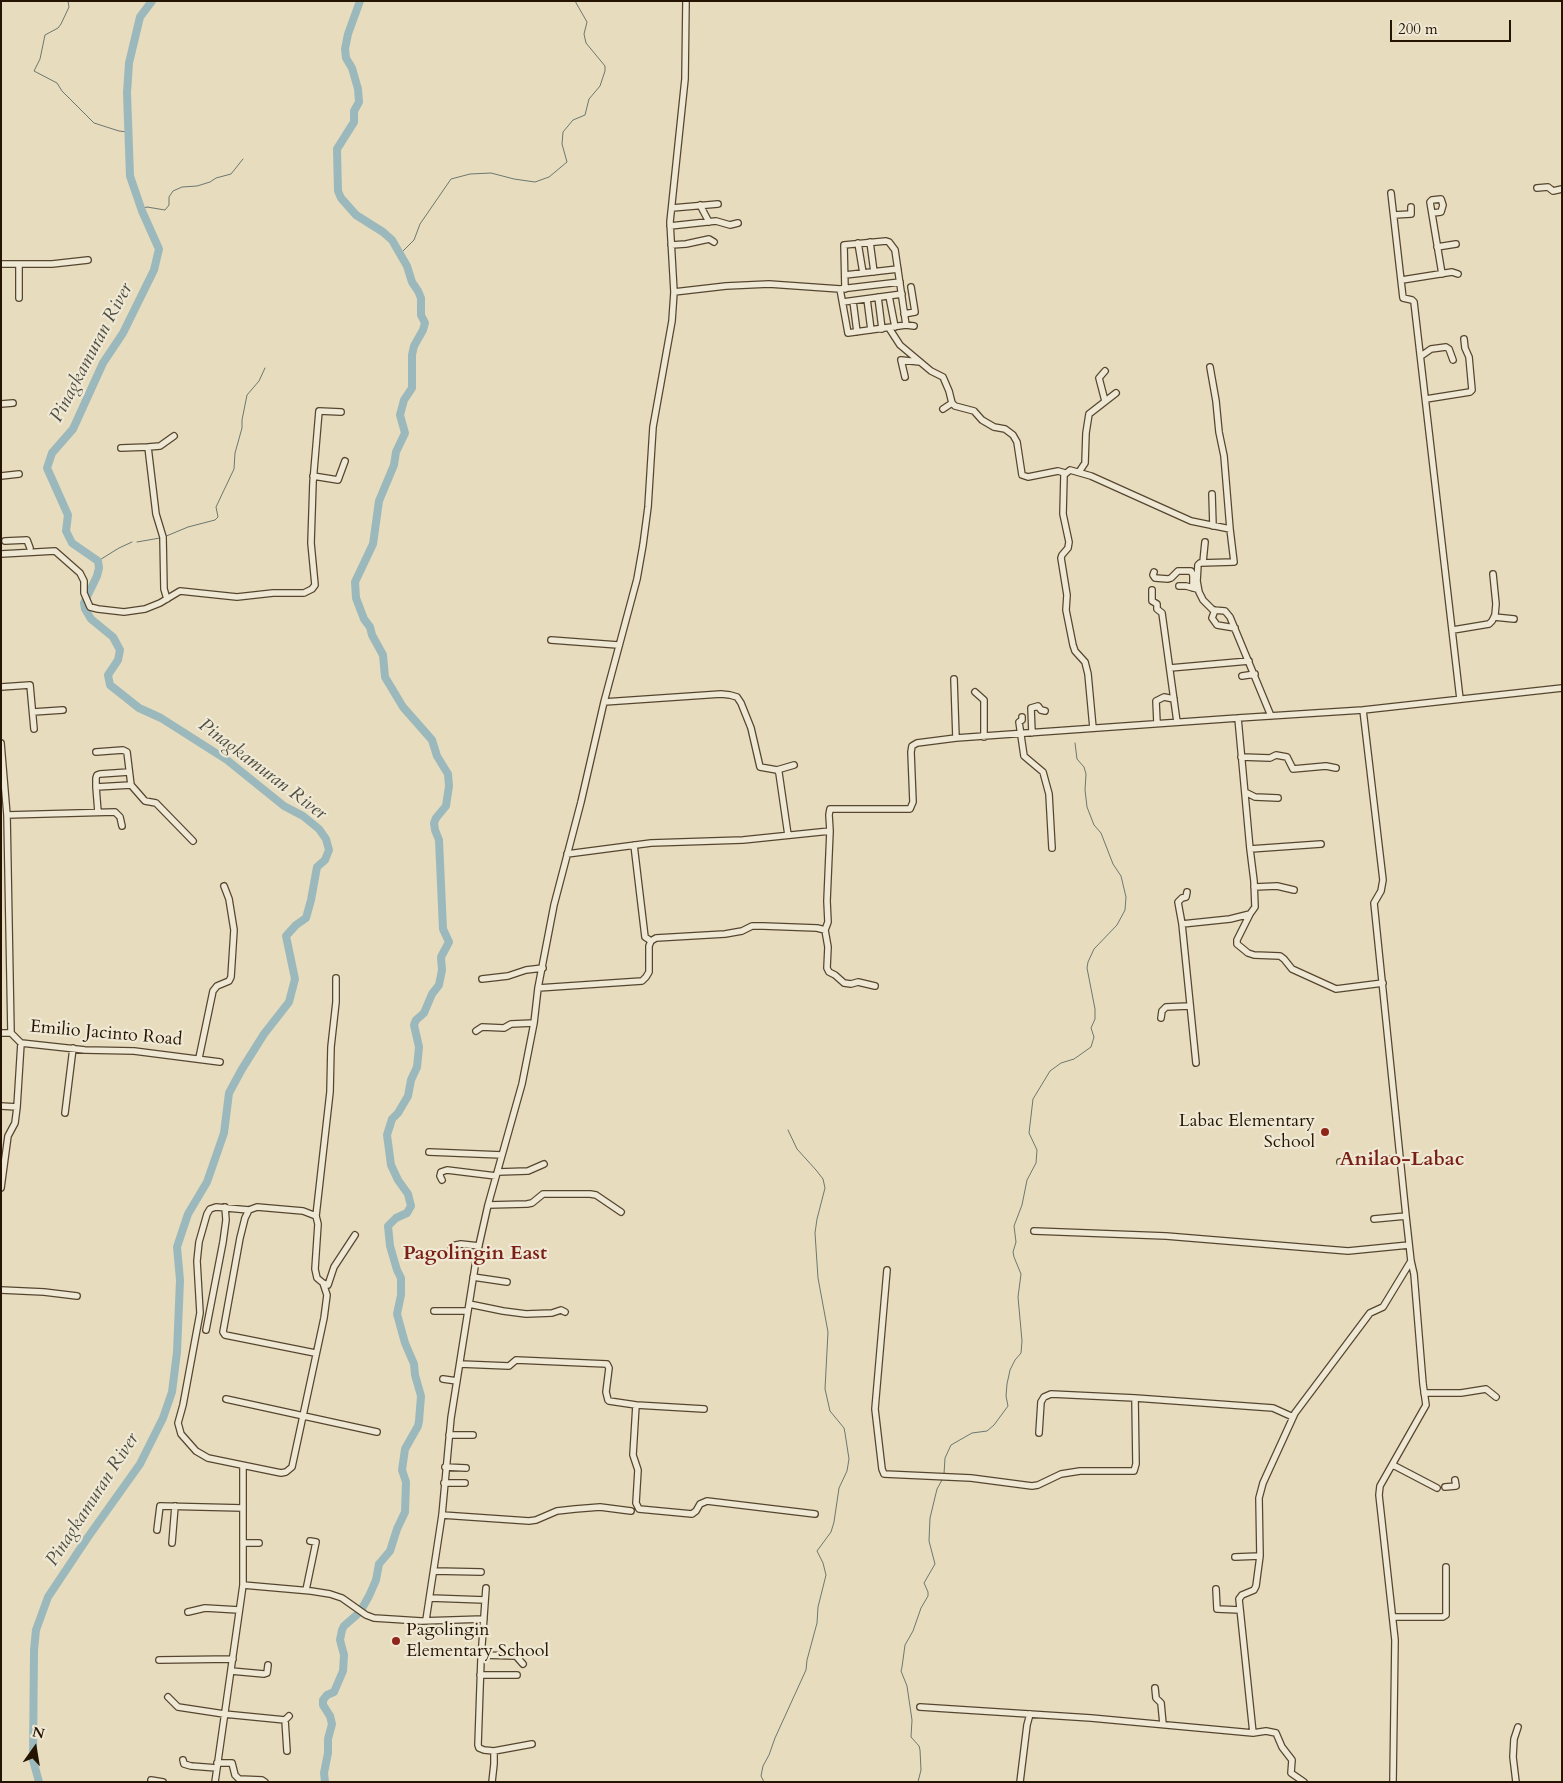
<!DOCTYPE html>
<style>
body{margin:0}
#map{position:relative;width:1563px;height:1783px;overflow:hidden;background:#e7dcbd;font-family:Cardo,serif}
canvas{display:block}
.frame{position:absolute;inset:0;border:2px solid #251401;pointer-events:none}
.north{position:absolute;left:10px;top:1723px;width:50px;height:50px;-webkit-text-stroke:4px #efe8d4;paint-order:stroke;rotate:13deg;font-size:14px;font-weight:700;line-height:20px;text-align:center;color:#251401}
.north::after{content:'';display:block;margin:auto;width:18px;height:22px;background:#251401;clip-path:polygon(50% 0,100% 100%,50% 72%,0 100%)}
.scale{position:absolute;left:1390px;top:20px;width:121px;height:22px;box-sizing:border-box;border:2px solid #251401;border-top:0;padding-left:6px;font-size:15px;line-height:18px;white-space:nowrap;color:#251401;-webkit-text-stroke:4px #efe8d4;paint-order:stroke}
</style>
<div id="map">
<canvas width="1563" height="1783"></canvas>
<div class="frame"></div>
<div class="north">N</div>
<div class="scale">200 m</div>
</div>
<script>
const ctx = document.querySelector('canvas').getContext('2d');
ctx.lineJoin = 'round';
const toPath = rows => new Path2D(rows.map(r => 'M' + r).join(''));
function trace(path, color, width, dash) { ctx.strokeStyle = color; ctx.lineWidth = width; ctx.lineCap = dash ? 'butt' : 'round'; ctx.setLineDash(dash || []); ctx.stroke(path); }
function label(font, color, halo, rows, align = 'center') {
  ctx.font = font + ' Cardo,serif'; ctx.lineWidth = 4.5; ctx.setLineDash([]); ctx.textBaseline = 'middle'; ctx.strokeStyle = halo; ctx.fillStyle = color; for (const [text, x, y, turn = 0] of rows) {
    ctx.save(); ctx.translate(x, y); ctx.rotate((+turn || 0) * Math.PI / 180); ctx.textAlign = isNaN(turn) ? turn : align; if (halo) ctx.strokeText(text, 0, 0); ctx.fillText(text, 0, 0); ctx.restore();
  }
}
const stream = toPath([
 [68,1,69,7,61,24,58,28,45,35,40,59,34,71,57,83,62,91,94,123,119,131,128,132],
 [141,209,147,207,165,210,169,205,169,197,173,191,182,187,197,186,210,182,216,178,231,174,243,159],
 [400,254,414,240,420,224,451,179,470,174,491,173,514,179,535,182,549,177,567,162,562,144,563,132,573,120,585,115,589,99,600,86,605,71,605,66,586,43,584,34,587,22,575,1],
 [164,537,188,527,215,520,218,517,216,507,234,469,235,453,242,428,242,420,247,395,259,381,265,368],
 [137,542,160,538],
 [98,561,119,548,132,542],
 [944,1474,945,1458,951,1445,972,1433,987,1431,994,1425,1008,1406,1006,1396,1007,1384,1010,1370,1015,1360,1021,1353,1022,1341,1018,1297,1021,1274,1014,1257,1013,1252,1016,1242,1014,1226,1022,1205,1027,1180,1036,1163,1037,1150,1029,1133,1033,1099,1050,1071,1061,1063,1074,1059,1091,1047,1094,1037,1091,1028,1095,1019,1095,1009,1087,968,1088,962,1094,949,1117,925,1125,910,1126,897,1121,876,1113,864,1101,833,1094,825,1087,807,1085,790,1086,774,1084,767,1077,759,1075,743],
 [764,1782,761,1776,763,1766,769,1755,775,1738,806,1670,807,1660,817,1623,818,1607,826,1575,823,1563,817,1551,831,1532,834,1522,839,1488,847,1471,849,1459,845,1433,844,1428,830,1411,825,1389,828,1332,818,1278,815,1233,817,1219,825,1188,823,1179,816,1170,797,1149,788,1130],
 [918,1782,921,1770,920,1750,919,1746,911,1737,912,1720,907,1686,901,1671,902,1667,905,1645,913,1631,921,1608,928,1596,928,1592,924,1583,935,1564,929,1541,930,1518,937,1489,942,1480]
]);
const river = toPath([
 [39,1782,33,1760,34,1650,36,1630,48,1597,88,1537,140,1464,163,1418,172,1392,177,1352,180,1280,177,1247,188,1214,207,1182,224,1133,229,1093,242,1069,264,1034,289,1002,295,979,286,936,296,925,306,918,311,900,317,867,325,860,329,850,326,839,319,829,303,816,284,806,227,760,161,718,139,708,110,685,108,675,118,660,120,650,113,637,91,619,85,609,84,603,97,576,99,568,98,561,72,543,66,531,68,515,47,468,52,453,73,429,103,363,123,333,154,270,159,249,142,211,130,176,127,93,129,63,140,17,152,1],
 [325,1782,324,1773,328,1753,328,1739,332,1724,330,1716,323,1705,323,1700,327,1695,334,1692,343,1671,344,1655,340,1640,342,1630,344,1626,360,1612,369,1596,376,1580,379,1564,390,1551,397,1529,405,1512,406,1482,402,1470,405,1449,418,1426,419,1421,421,1396,415,1375,414,1364,405,1343,397,1314,401,1295,401,1278,397,1270,390,1246,388,1226,396,1218,407,1213,411,1206,408,1194,398,1180,391,1165,387,1135,392,1119,398,1113,408,1096,411,1080,417,1067,419,1047,414,1025,416,1020,424,1013,432,994,439,985,442,970,441,957,449,942,443,929,439,840,435,830,434,823,436,818,446,806,449,786,448,774,437,756,432,740,403,707,385,677,383,655,372,635,370,627,364,619,356,598,355,582,373,544,379,501,394,465,396,452,405,433,400,415,404,400,412,388,412,355,414,346,423,330,425,323,421,315,421,298,418,291,412,282,407,266,392,240,383,232,356,215,341,198,338,191,337,149,354,122,354,111,359,102,358,89,352,68,346,58,345,49,348,34,360,1]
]);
const minor = toPath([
 [1537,188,1548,187,1553,191,1562,189],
 [1391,193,1403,298,1412,300,1414,302,1460,699],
 [700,205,709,222],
 [672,208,718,204],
 [1433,213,1441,212,1443,205,1441,199,1432,200,1430,202,1442,274],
 [1394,215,1411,214,1411,207],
 [670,226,716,221,730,225,738,223],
 [870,242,874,272],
 [858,243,863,273],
 [671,245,686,244,709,239,714,242],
 [1437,247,1456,244],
 [1,264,52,264,88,260],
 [845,275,898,269],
 [1402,280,1452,272,1458,274],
 [840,289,848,333,906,325,914,326],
 [845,289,844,245,886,241,889,242,895,250,906,325],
 [674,292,726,286,769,284,840,289,900,282],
 [889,296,895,327],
 [878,297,882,329],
 [19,298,19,264],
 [867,299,871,330],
 [853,301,857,332],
 [843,302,902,294],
 [904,314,915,312,911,287],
 [889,328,900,345,931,371,943,377,949,391,952,403,943,409],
 [1421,356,1431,349,1446,347,1449,349,1453,360],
 [1210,367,1216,401,1219,432,1224,456,1230,529],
 [905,377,901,360,920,362],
 [1426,399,1470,392,1472,390,1469,357,1465,348,1464,339],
 [1105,401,1099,378,1105,371],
 [952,403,955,406,974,411,982,420,994,427,1005,429,1013,435,1017,442,1022,475,1028,477,1058,471,1065,473],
 [1,404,13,403],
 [148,447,160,446,174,436],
 [121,448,148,447,156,514,163,537,164,589,167,599],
 [1079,472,1085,463,1086,433,1089,414,1116,393],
 [1,476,19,474],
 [313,476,338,480,345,461],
 [1212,494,1213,526],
 [5,541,27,540,30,548],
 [1,554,55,551,80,573,84,581,84,593,90,607,98,609,124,612,145,609,160,603,180,591,237,597,273,593,304,593,312,589,315,585,311,543,313,482,319,411,341,412],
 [1203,562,1205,542],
 [1154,572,1153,575,1155,578,1168,579,1171,578,1178,571,1191,571,1193,575,1193,588],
 [1179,586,1186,586,1197,589],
 [1152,590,1152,601,1157,604,1157,609,1162,613,1177,722],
 [1215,610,1212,618,1217,625,1235,628],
 [1494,617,1514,619],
 [1453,630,1489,624,1492,621,1495,615,1496,604,1493,574],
 [551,640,618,645],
 [1170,668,1249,661],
 [1242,676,1255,674],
 [954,679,956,738],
 [1,687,30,685,34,729],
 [975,692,984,700,984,737],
 [604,702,721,694,730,695,737,697,741,703,751,728,760,767,777,770,779,773,788,835],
 [1363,710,1383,880,1381,891,1374,903,1406,1216,1411,1261,1414,1274,1423,1384,1426,1405,1380,1486,1379,1495,1395,1640,1393,1782],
 [33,712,63,710],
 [1022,717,1022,720,1019,722,1024,756,1043,772,1049,794,1052,848],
 [1157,723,1156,701,1164,697,1174,699],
 [1093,728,1088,674,1085,662,1075,651,1073,645,1066,610,1067,595,1061,558,1062,555,1068,548,1069,542,1063,514,1064,475,1070,470,1091,476,1191,521,1230,529,1234,562,1200,563,1198,565,1197,581,1199,592,1203,600,1213,610,1225,611,1230,617,1271,716],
 [1032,733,1031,708,1038,706,1041,710,1045,711],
 [1,743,7,815,11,1033,21,1043,85,1050,134,1051,220,1062],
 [96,752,123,750,127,752,131,785,96,787,98,812],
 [1241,757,1270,758,1276,755,1287,757,1293,769,1326,766,1336,768],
 [777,770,794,765],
 [131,785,145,801,156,803,193,841],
 [96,787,96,778,97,775,100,774,129,772],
 [1245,792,1255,797,1278,798],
 [7,815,115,812,120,817,122,826],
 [634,845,645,937,651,941],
 [1250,849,1321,844],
 [567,854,651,843,743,840,830,831,829,815,830,809,910,809,913,802,911,752,912,746,917,743,956,738,1238,718],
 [1254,887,1277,886,1294,890],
 [1250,914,1237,940,1237,944,1248,953,1254,955,1280,956,1284,959,1292,969,1336,989,1383,983],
 [1182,924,1178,902,1182,898,1186,897,1187,892],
 [825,930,828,947,827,968,829,972,835,975,844,983,851,984,858,982,875,986],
 [482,979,508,976,526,970,543,968],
 [538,988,642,981,646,977,649,972,649,946,651,941,656,938,725,934,742,931,752,926,763,926,817,928,825,930,828,922,827,901,830,831],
 [1161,1018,1162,1011,1166,1007,1189,1006],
 [476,1031,482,1027,504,1028,511,1024,534,1023],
 [1,1033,11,1033],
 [199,1058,213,991,217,986,229,981,231,977,234,930,229,899,224,886],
 [1196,1063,1182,924,1230,919,1250,914,1255,907,1254,881,1250,849,1238,718,1363,710,1562,688],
 [1,1106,17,1107],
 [65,1113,73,1048],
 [429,1152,502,1155],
 [1340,1162,1400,1159],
 [498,1172,528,1171,544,1164],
 [442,1180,440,1176,441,1172,447,1170,496,1176],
 [1,1188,8,1136,15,1123,17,1107,21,1043],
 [488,1205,527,1204,532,1203,543,1194,590,1194,596,1195,621,1212],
 [249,1210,245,1218,240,1238,223,1332,225,1335,315,1353],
 [316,1216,303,1211,257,1207,249,1210,216,1207,210,1209,207,1214,199,1242,197,1261,200,1313,183,1405,178,1423,181,1434,196,1451,208,1458,281,1473,286,1472,292,1467,324,1318,327,1295,323,1283,317,1278,315,1269,318,1224,316,1216,330,1092,331,1047,336,1002,336,978],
 [1374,1219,1406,1216],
 [1034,1231,1166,1236,1348,1251,1409,1245],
 [451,1246,461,1244,479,1246],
 [887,1270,875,1409,882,1469,884,1474,971,1478,1032,1486,1038,1485,1061,1474,1080,1471,1134,1471,1136,1464,1135,1398,1273,1408,1293,1417],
 [473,1277,507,1282],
 [323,1283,328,1285,334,1267,355,1235],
 [1,1290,44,1292,77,1296],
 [469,1304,503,1311,526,1314,552,1313,561,1310,565,1312],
 [434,1311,468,1311],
 [206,1330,223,1242,226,1220,225,1207],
 [460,1364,509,1366,516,1360,607,1364,609,1368,606,1392,608,1400,609,1401,636,1405,633,1455,638,1470,636,1503,639,1509,692,1514,696,1511,700,1504,707,1501,815,1514],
 [443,1379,457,1381],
 [1424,1393,1461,1393,1486,1389,1496,1397],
 [226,1399,377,1432],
 [636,1405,704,1409],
 [1039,1433,1041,1402,1044,1397,1051,1394,1135,1398],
 [449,1435,473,1435],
 [1393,1465,1437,1488],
 [445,1467,466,1468],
 [444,1483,465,1483],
 [1445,1487,1456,1486,1455,1480],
 [442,1515,529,1521,536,1520,557,1511,575,1509,600,1507,631,1511],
 [157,1530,160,1506,243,1508],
 [172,1543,175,1506],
 [243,1543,259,1543],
 [1235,1557,1260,1556],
 [434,1571,481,1572],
 [243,1585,311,1591,330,1594,342,1598,366,1615,374,1618,421,1621,484,1619],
 [486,1588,481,1659,478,1745,479,1748,484,1750,494,1751,532,1744],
 [1216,1589,1217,1609,1240,1610],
 [306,1590,316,1542,310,1541],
 [430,1598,485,1600],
 [188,1612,205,1608,239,1610],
 [1394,1617,1443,1617,1446,1615,1446,1567],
 [426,1620,442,1515,451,1418,477,1254,488,1205,522,1084,534,1023,538,988,554,905,581,802,604,702,637,579,643,545,648,507,653,427,672,321,674,292,670,222,685,79,686,1],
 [481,1655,516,1656,523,1664],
 [159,1660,233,1659],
 [231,1671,264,1674,267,1673,268,1665],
 [480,1675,517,1675],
 [1155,1688,1156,1698,1161,1703,1163,1724],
 [168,1697,178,1707,224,1714,285,1720,289,1716],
 [920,1707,1091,1718,1253,1733,1239,1599,1242,1595,1254,1590,1256,1586,1260,1556,1259,1498,1263,1483,1295,1413,1370,1313,1383,1307,1411,1261],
 [285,1720,287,1751],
 [1253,1733,1266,1731,1276,1733,1282,1747,1292,1760,1291,1773,1304,1782],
 [183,1760,184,1764,191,1766,217,1768],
 [217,1763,232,1763,235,1775,239,1779,262,1780,265,1782],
 [151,1780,163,1782],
 [215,1782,243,1585,243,1466],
 [492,1782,494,1764,494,1751],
 [1020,1782,1027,1725,1030,1714],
 [1516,1782,1513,1757,1514,1739,1518,1727]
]);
const markers = [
 [1325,1132,5,"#8f2418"],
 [396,1641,5,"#8f2418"]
];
const streetNames = [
 ["Emilio Jacinto Road",106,1034,5]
];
const poiNames = [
 ["Labac Elementary",1315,1122],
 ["School",1315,1143],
 ["Pagolingin",406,1631,"left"],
 ["Elementary School",406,1652,"left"]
];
const waterNames = [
 ["Pinagkamuran River",92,353,-62],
 ["Pinagkamuran River",262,770,37],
 ["Pinagkamuran River",93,1500,-57]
];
const quarterNames = [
 ["Anilao-Labac",1402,1160],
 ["Pagolingin East",475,1254]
];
trace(stream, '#6c7771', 1);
trace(river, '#9bb9bc', 8);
trace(minor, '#564630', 8);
trace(minor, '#efe8d4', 5.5);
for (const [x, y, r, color] of markers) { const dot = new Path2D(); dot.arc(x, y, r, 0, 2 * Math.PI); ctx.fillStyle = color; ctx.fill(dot); trace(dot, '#efe8d4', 2); }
label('18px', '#251401', '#efe8d4', streetNames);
label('18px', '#251401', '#efe8d4', poiNames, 'right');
label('italic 19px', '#4e4e42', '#efe8d4', waterNames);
label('bold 20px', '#7a1f14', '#efe8d4', quarterNames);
</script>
